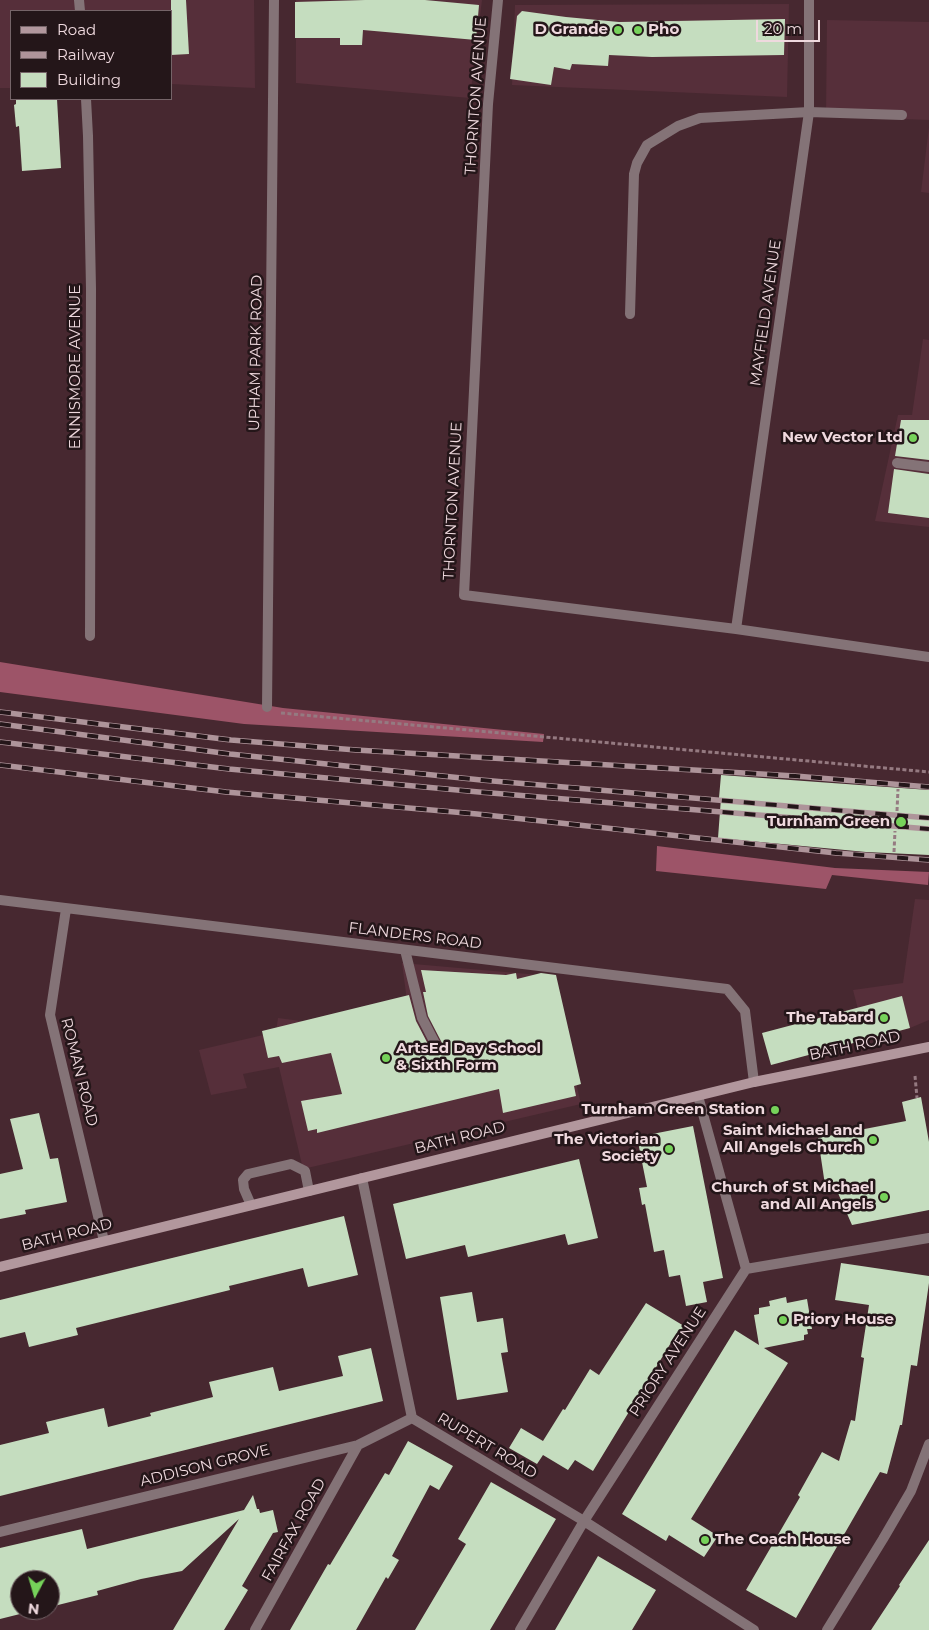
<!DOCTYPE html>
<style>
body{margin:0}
#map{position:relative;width:929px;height:1630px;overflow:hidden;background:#472830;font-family:Montserrat,sans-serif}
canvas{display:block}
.legend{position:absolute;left:10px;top:10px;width:162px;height:90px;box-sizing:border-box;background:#241619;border:1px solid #756468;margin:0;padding:6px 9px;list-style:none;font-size:15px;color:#efd9de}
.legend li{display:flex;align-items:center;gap:10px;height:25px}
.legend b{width:25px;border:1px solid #756468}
.north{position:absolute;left:10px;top:1570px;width:50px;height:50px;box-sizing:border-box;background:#241619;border:1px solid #756468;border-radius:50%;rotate:186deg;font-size:14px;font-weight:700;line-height:20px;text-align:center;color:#efd9de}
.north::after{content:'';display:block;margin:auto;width:18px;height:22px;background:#76d25a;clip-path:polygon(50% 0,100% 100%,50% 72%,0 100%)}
.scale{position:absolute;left:756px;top:20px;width:64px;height:22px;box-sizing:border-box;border:2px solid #efd9de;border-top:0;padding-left:6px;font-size:15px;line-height:18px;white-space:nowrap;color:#efd9de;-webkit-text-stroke:4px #241619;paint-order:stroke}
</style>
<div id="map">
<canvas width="929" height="1630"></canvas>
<ul class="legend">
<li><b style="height:6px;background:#b2979d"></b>Road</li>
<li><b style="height:6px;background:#ae949a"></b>Railway</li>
<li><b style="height:14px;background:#c5ddbf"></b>Building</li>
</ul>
<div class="north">N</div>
<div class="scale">20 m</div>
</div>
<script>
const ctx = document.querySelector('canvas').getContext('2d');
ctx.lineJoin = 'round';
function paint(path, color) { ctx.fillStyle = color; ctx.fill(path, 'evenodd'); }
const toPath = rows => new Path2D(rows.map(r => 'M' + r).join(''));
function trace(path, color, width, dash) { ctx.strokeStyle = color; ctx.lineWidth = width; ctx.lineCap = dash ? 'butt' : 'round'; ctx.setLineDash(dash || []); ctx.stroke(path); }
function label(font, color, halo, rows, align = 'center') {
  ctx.font = font + ' Montserrat,sans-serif'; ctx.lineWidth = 5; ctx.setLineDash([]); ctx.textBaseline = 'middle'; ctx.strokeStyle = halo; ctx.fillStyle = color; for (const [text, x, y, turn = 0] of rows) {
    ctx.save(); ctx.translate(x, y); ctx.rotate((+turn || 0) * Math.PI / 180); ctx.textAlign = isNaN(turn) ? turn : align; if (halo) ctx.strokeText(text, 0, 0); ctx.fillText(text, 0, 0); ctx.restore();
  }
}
const built = toPath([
 [0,0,254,0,255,88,171,84,171,11,11,11,11,88,0,88],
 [296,0,482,0,470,98,296,83],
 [789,4,787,97,512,85,515,5],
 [827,20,929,22,929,120,826,116],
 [929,127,929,193,921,192],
 [923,339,929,340,929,527,875,521,898,415,912,415],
 [915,899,929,900,929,1020,910,1028,866,1040,853,990,903,983],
 [402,963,551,976,581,1104,303,1169,279,1067,243,1074,247,1088,211,1095,199,1050,276,1032,278,1018,316,1023,407,1001]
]);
const forest = toPath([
 [0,662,283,708,544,734,543,742,244,724,0,692],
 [657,846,835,868,929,872,928,885,832,875,826,889,656,871]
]);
const building = toPath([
 [171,0,186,0,189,54,171,55],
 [365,0,425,0,479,5,476,40,363,30,362,45,340,45,340,38,295,38,295,2],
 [522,11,566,17,619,22,785,19,784,55,652,57,609,55,608,66,572,64,570,70,554,67,551,85,510,79,517,16],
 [16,99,57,99,61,168,22,171,19,126,16,127,14,105,16,104],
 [901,420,929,420,929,460,895,456],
 [894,469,929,474,929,518,888,513],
 [721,775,929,790,929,855,866,852,718,838,721,798,719,798],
 [421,970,506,975,516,973,517,979,541,973,556,975,581,1084,574,1086,576,1096,503,1113,499,1089,317,1133,317,1129,308,1131,301,1101,342,1094,331,1053,282,1063,279,1056,268,1058,262,1031,409,995,416,1021,429,1046,432,1049,438,1049,442,1043,428,1016,423,992,426,992],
 [902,996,910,1028,771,1065,762,1033],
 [921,1097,929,1142,929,1210,852,1225,834,1184,825,1185,818,1138,906,1121,902,1102],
 [39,1113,50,1159,58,1158,67,1202,25,1210,26,1214,0,1219,0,1174,23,1169,10,1119],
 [693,1126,723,1278,703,1282,707,1302,686,1306,680,1275,669,1277,664,1250,654,1252,645,1204,642,1205,639,1188,647,1187,637,1137],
 [579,1159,598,1238,568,1245,565,1234,468,1257,465,1245,406,1259,393,1204],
 [344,1216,358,1275,308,1287,303,1268,229,1286,230,1290,76,1328,78,1335,29,1347,25,1332,0,1338,0,1300],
 [841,1263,929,1276,929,1283,917,1366,911,1365,902,1425,900,1425,887,1474,880,1472,796,1618,746,1590,800,1497,798,1495,822,1452,839,1461,851,1420,855,1421,864,1358,861,1357,869,1305,835,1300],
 [472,1292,477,1322,503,1318,508,1352,501,1353,508,1392,457,1400,440,1297],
 [786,1297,787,1303,807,1299,812,1329,807,1329,808,1334,804,1335,804,1340,764,1348,788,1363,691,1519,718,1536,704,1557,669,1535,666,1541,622,1514,735,1330,759,1345,754,1315,759,1314,759,1308,770,1306,769,1301],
 [646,1303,684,1326,674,1342,672,1341,593,1471,575,1460,568,1470,543,1455,537,1464,509,1448,521,1428,543,1441,563,1409,565,1410,590,1369,599,1375],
 [371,1348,383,1401,0,1496,0,1445,49,1433,46,1422,104,1408,108,1427,151,1416,150,1413,213,1397,209,1382,273,1367,279,1391,343,1376,338,1356],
 [408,1441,453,1466,439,1490,430,1485,392,1556,399,1560,388,1579,386,1577,356,1630,290,1630,328,1564,330,1565,385,1473,389,1475],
 [491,1482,556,1519,490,1630,415,1630,466,1544,458,1539],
 [253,1495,257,1509,259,1509,260,1513,273,1510,278,1532,273,1533,242,1586,248,1590,224,1630,173,1630,239,1519,182,1571,141,1579,97,1591,98,1595,50,1607,50,1580,20,1580,20,1610,36,1610,0,1619,0,1548,82,1529,87,1549,244,1510],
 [929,1540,929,1630,871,1630,900,1586,899,1585],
 [598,1556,656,1590,632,1630,555,1630]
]);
const path = toPath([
 [281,713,929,772],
 [897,811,898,789],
 [894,852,895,831],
 [915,1076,917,1098]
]);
const service = toPath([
 [630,314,634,174,637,163,647,145,678,126,700,118,809,112,902,115],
 [897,463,929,467],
 [405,950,422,1018,435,1043],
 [251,1205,244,1189,243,1180,248,1174,291,1164,305,1171,309,1191]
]);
const minor = toPath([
 [79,0,80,11],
 [498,0,488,104,464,595,736,629,929,657],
 [86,99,88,136,91,289,90,636],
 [736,629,809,112,809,0],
 [267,707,274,0],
 [0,900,727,989,745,1011,754,1082],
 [66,909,50,1015,104,1241],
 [698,1096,746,1269],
 [362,1178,412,1418,584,1521,754,1630],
 [0,1532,358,1445,412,1418],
 [255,1630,358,1445],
 [520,1630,584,1521,746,1269,929,1238],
 [827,1630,883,1539,911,1491,929,1444]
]);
const secondary = toPath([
 [0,1267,754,1082,929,1047]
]);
const rail = toPath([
 [0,712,231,740,356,750,795,776,929,787],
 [0,724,230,754,481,780,929,818],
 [0,742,229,769,479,792,929,829],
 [0,765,226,792,477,814,836,853,929,860]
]);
const markers = [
 [618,30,5,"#76d25a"],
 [638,30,5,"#76d25a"],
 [913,438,5,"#76d25a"],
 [901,822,6,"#76d25a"],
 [884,1018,5,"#76d25a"],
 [386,1058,5,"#76d25a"],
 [775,1110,5,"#76d25a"],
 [873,1140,5,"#76d25a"],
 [669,1149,5,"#76d25a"],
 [884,1197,5,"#76d25a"],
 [783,1320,5,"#76d25a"],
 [705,1540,5,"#76d25a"]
];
const poiNames = [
 ["D Grande",608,30],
 ["Pho",648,30,"left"],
 ["New Vector Ltd",903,438],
 ["Turnham Green",890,822],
 ["The Tabard",874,1018],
 ["ArtsEd Day School",396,1049,"left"],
 ["& Sixth Form",396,1066,"left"],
 ["Turnham Green Station",765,1110],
 ["Saint Michael and",863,1131],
 ["All Angels Church",863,1148],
 ["The Victorian",659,1140],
 ["Society",659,1157],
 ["Church of St Michael",874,1188],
 ["and All Angels",874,1205],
 ["Priory House",793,1320,"left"],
 ["The Coach House",715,1540,"left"]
];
const streetNames = [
 ["THORNTON AVENUE",476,96,-86],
 ["MAYFIELD AVENUE",766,313,-82],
 ["UPHAM PARK ROAD",256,353,-89],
 ["ENNISMORE AVENUE",76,367,-90],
 ["THORNTON AVENUE",453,501,-87],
 ["FLANDERS ROAD",415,936,7],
 ["BATH ROAD",855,1046,-12],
 ["ROMAN ROAD",79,1072,76],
 ["BATH ROAD",460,1138,-14],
 ["BATH ROAD",67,1235,-14],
 ["PRIORY AVENUE",668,1362,-57],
 ["RUPERT ROAD",487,1446,31],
 ["ADDISON GROVE",205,1466,-14],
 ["FAIRFAX ROAD",294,1530,-61]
];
paint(built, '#562f3a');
paint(forest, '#9d5468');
paint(building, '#c5ddbf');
trace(path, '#957a81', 3, [4, 2.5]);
trace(service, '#847377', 10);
trace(minor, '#847377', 10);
trace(secondary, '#b2979d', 10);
trace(rail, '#ae949a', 5.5);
trace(rail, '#241619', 4, [11]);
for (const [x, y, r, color] of markers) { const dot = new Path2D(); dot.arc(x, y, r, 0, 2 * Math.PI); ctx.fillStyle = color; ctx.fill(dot); trace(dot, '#241619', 2); }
label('bold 15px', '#efd9de', '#241619', poiNames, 'right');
label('15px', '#efd9de', '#241619', streetNames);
</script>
